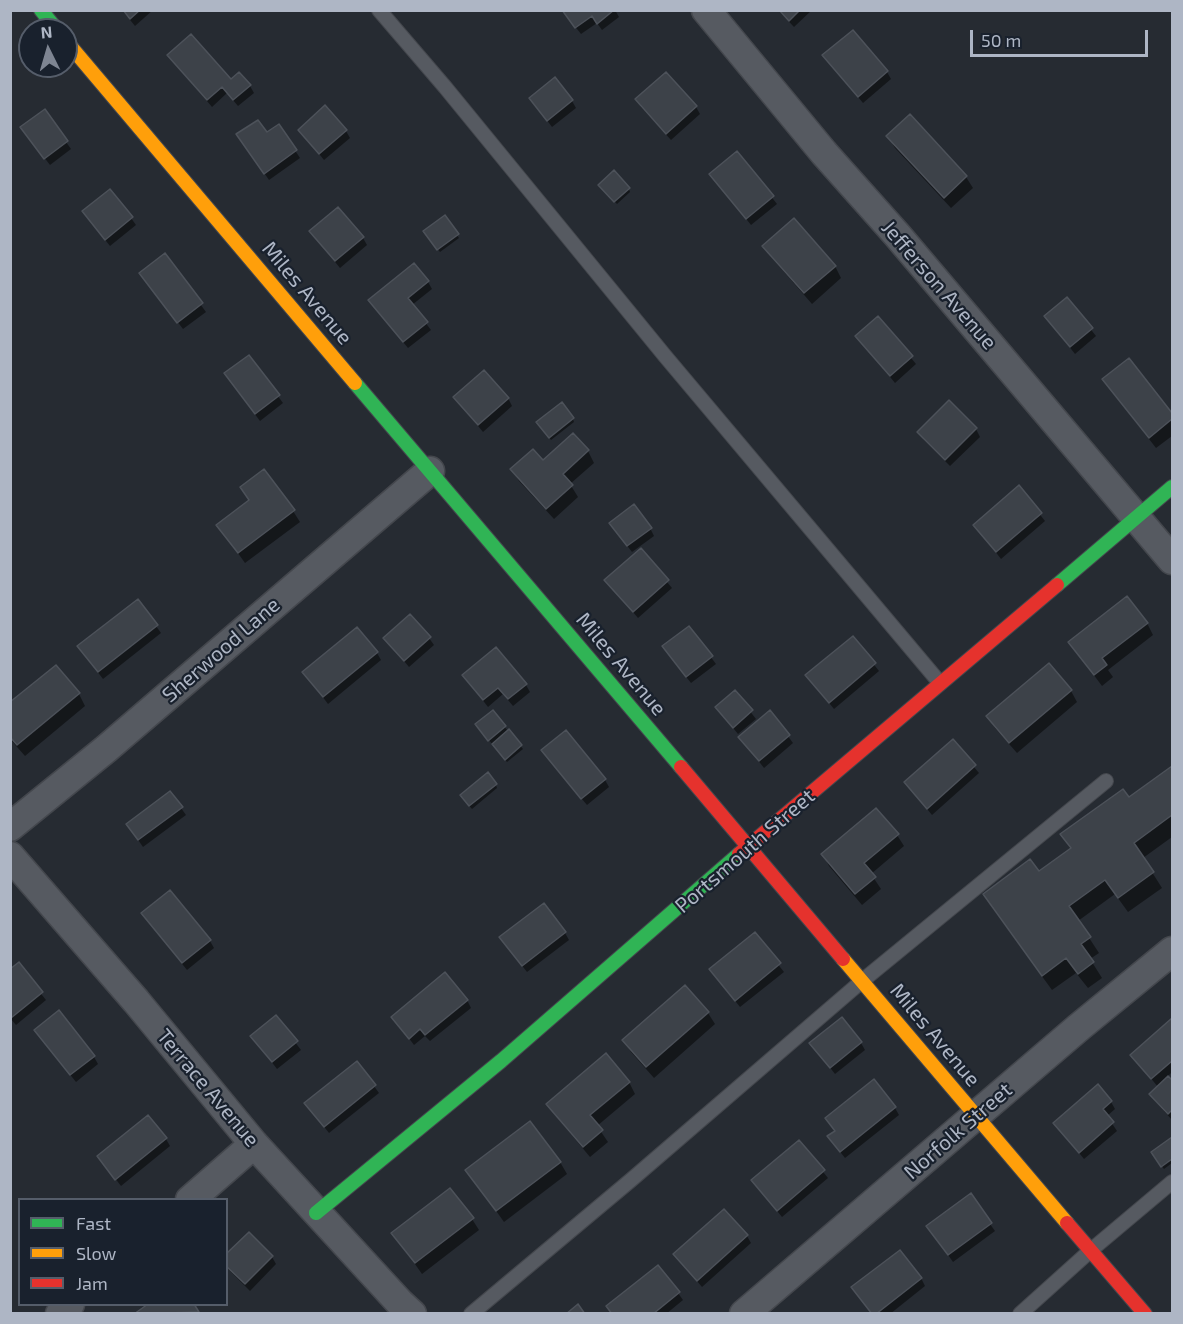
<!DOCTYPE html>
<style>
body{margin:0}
#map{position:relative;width:1183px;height:1324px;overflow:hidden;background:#262b32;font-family:"Exo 2",sans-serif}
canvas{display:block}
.frame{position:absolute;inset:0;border:12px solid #aeb6c5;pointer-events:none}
.legend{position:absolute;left:18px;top:1198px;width:210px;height:108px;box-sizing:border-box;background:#19212d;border:2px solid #555d6a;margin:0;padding:8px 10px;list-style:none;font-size:18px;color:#aeb6c5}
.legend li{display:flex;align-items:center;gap:12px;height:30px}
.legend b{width:30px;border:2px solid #555d6a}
.north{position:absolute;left:18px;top:18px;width:60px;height:60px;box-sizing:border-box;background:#19212d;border:2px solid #555d6a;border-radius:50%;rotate:355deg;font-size:16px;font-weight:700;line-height:24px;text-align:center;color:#aeb6c5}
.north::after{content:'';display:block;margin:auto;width:21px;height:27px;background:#7e8592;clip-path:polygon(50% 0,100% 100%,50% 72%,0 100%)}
.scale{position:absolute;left:970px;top:30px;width:178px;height:27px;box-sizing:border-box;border:3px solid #aeb6c5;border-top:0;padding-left:8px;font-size:18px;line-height:21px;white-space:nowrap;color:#aeb6c5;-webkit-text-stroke:4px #19212d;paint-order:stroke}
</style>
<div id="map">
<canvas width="1183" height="1324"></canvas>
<div class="frame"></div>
<ul class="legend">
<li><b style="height:8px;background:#30b455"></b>Fast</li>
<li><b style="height:8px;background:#ff9f0a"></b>Slow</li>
<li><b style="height:8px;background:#e5322d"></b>Jam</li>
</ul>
<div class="north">N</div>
<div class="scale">50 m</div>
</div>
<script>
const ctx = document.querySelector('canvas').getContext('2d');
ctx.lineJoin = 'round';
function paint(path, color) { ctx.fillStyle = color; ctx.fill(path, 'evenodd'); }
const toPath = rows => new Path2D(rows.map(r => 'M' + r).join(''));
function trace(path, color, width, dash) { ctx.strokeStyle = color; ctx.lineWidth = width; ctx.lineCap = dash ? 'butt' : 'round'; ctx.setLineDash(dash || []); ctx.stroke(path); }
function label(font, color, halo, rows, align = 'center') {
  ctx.font = font + ' "Exo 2",sans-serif'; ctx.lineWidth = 4.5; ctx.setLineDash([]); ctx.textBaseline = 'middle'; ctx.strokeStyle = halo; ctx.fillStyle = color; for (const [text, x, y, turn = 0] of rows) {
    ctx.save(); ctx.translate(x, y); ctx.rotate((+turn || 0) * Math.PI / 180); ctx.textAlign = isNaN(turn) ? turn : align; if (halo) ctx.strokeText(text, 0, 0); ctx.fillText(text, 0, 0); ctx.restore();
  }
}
const shadow = toPath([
 [122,10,153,10,135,26],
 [562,10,615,10,619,17,602,30,597,23,581,34],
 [778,10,812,10,794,27],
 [169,56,230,82,250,86,254,93,238,106,227,93,212,107],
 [824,56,887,72,891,79,863,103],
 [531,99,572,101,576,108,552,127],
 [637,100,696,107,700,114,671,140,641,107],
 [44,111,71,149,50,165,27,135],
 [279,126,300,158,269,180,243,142,266,135],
 [300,130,346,131,350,138,324,160],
 [888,137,966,177,973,188,951,208,895,148],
 [737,153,777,204,751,225,711,174],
 [602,188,629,189,630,192,617,204],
 [444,217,459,238,440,252,427,234],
 [88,218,131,218,136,225,110,246],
 [311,232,363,238,367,245,340,268],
 [764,246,835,266,841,278,812,304,771,257],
 [165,256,206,312,183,329,146,280],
 [428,282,432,289,412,305,431,330,408,348,375,308],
 [1067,299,1096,336,1075,354,1046,317],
 [878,318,916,364,895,383,857,336],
 [249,357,283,403,260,421,230,381],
 [1129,360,1172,415,1172,436,1156,448,1111,390,1104,379],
 [455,398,508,398,512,406,483,432],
 [573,419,574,422,551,440,540,425],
 [976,429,980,437,950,466,924,440,919,432],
 [588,451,594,463,570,484,578,497,554,519,519,481,512,469],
 [1019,488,1045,521,1001,559,975,525],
 [293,511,300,522,245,563,218,525],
 [650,528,654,536,632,552,615,530],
 [640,550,672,588,638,618,606,580],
 [138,601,161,633,103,679,84,654],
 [1147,623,1153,635,1108,670,1113,677,1102,686,1070,643],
 [689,628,716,664,691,683,668,654],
 [385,638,429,638,434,645,409,667],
 [853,638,879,671,834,709,807,676],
 [377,653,381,660,328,704,304,672],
 [56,667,79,694,85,706,25,756,10,739,10,704],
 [464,676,526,685,530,692,513,706,503,694,488,707],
 [1071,691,1077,702,1017,753,995,728,988,717],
 [735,692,756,719,738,734,717,708],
 [492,712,523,749,507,762,479,728],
 [770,712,793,743,764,768,740,737],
 [952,741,979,773,932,815,906,783],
 [547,757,605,780,609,787,587,805],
 [1172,767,1172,837,1143,858,1162,888,1128,912,1115,894,1078,921,1099,953,1090,959,1102,978,1088,988,1076,973,1052,990,993,909,985,894,1038,873,1071,850,1062,834,1128,799],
 [496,785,497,788,472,809,463,799],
 [181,808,186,815,143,847,132,831],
 [897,835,904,846,871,874,881,889,862,905,829,866,823,854],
 [147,920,210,941,214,948,187,970],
 [565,933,569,940,527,972,506,945],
 [754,934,784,972,740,1007,711,970],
 [18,965,46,1000,16,1025,10,1018,10,971],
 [685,987,708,1013,715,1024,654,1078,631,1052,624,1040],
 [467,1000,471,1008,430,1041,425,1036,414,1045,393,1017],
 [276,1017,301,1050,277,1069,252,1036],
 [1172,1020,1172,1072,1167,1077,1172,1083,1172,1120,1155,1101,1151,1094,1158,1087,1132,1055],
 [40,1037,94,1057,98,1064,76,1082],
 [811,1043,861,1043,865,1050,835,1074],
 [357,1063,379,1093,329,1133,311,1110],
 [629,1082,635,1094,597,1126,608,1142,590,1157,555,1115,548,1104],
 [1111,1102,1115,1109,1107,1116,1117,1131,1084,1159,1055,1123],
 [895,1108,899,1115,845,1158,834,1144],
 [166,1139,170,1146,121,1186,98,1156],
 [1172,1139,1172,1163,1164,1169,1152,1153],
 [799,1142,828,1178,782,1217,753,1181],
 [560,1162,567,1174,504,1222,467,1170],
 [970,1196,995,1231,953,1262,933,1233],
 [472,1219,479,1230,422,1274,393,1233],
 [747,1236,751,1243,702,1287,675,1255],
 [226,1257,272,1257,276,1264,250,1291,227,1268],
 [921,1278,925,1286,890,1314,872,1314],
 [678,1293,683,1300,666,1314,612,1314],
 [192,1304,198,1314,137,1314]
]);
const building = toPath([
 [123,10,140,10,130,19,123,10],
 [562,10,614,10,597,24,592,16,575,28,562,10],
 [779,10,800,10,789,21,779,10],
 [853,30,888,71,858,97,822,55,853,30],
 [191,34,231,79,239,72,251,85,233,100,222,87,207,100,167,55,191,34],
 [666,72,697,106,666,134,635,99,666,72],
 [555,77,573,100,547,121,529,98,555,77],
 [325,105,347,130,319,154,298,130,325,105],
 [45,109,68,141,44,159,20,127,45,109],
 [910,114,967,176,944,198,886,136,910,114],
 [258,120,267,132,279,124,297,150,264,174,236,134,258,120],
 [737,151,774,196,746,219,709,174,737,151],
 [614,170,630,188,614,202,598,185,614,170],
 [110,189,133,217,105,240,82,211,110,189],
 [338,207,364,237,335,261,309,231,338,207],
 [445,215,459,234,437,250,423,231,445,215],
 [794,218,836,266,804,293,762,246,794,218],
 [165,253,203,303,177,323,139,273,165,253],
 [414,263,429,281,408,298,428,322,403,342,368,300,414,263],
 [1067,297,1093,328,1070,347,1044,316,1067,297],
 [878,316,913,356,890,376,855,336,878,316],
 [249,355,280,395,255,414,224,373,249,355],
 [1129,358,1172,413,1172,419,1149,438,1102,379,1129,358],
 [484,370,509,398,478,425,453,397,484,370],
 [949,400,977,428,945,460,917,432,949,400],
 [562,402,574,418,549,438,536,422,562,402],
 [573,433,589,450,563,474,573,485,546,509,510,469,533,449,543,460,573,433],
 [264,469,295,510,238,553,216,525,249,500,240,487,264,469],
 [1019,485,1042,513,996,552,973,525,1019,485],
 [634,504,652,528,627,546,609,523,634,504],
 [641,548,669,580,633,612,604,580,641,548],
 [1127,596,1148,623,1102,658,1107,665,1094,675,1068,642,1127,596],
 [138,599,158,625,98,672,77,646,138,599],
 [410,614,431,637,404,661,383,638,410,614],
 [689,626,713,656,686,677,662,646,689,626],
 [357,627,378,652,323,697,302,672,357,627],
 [853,636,876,663,829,703,805,675,853,636],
 [496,647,527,684,508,699,498,688,483,700,462,675,496,647],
 [1049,663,1072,690,1009,743,986,716,1049,663],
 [56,665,80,693,17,745,10,737,10,702,56,665],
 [735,690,753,710,733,728,715,707,735,690],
 [493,710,506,726,488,741,475,724,493,710],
 [770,710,790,735,759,761,738,737,770,710],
 [509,729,522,745,505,760,492,744,509,729],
 [566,730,606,779,581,799,541,750,566,730],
 [953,739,976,765,927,809,904,782,953,739],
 [1172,766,1172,815,1134,843,1154,872,1118,898,1105,880,1069,906,1091,937,1081,944,1094,962,1078,974,1066,958,1042,976,983,894,1030,859,1039,871,1071,848,1060,834,1123,789,1129,797,1172,766],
 [488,772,497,784,469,806,460,795,488,772],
 [170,791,183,807,138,840,126,824,170,791],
 [876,808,899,834,864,863,876,877,855,894,821,854,876,808],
 [170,890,211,940,182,963,141,913,170,890],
 [544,903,566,932,522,966,499,937,544,903],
 [755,932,781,963,735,1001,709,969,755,932],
 [19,962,43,992,11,1018,10,969,19,962],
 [445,972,468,1000,425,1035,420,1029,409,1039,391,1017,445,972],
 [685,985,709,1012,646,1067,622,1040,685,985],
 [59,1010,95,1056,70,1075,34,1030,59,1010],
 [276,1015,298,1041,272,1062,250,1036,276,1015],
 [842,1017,862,1042,830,1068,809,1043,842,1017],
 [1172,1018,1172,1061,1151,1079,1130,1055,1172,1018],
 [606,1053,630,1082,590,1115,603,1130,583,1147,546,1104,606,1053],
 [357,1061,376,1085,324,1127,304,1103,357,1061],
 [1168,1076,1172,1080,1172,1110,1168,1114,1149,1094,1168,1076],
 [874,1079,896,1107,840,1152,827,1136,835,1131,825,1118,874,1079],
 [1098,1084,1112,1101,1103,1109,1114,1122,1079,1153,1053,1123,1098,1084],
 [148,1115,167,1138,115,1180,97,1156,148,1115],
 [530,1121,561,1162,496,1211,465,1170,530,1121],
 [1172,1137,1172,1159,1161,1167,1151,1152,1172,1137],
 [799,1140,825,1170,777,1211,751,1180,799,1140],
 [450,1188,474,1218,415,1263,391,1233,450,1188],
 [971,1193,992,1223,948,1255,926,1226,971,1193],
 [724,1209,748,1235,697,1281,673,1254,724,1209],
 [249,1232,273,1256,245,1284,226,1266,226,1254,249,1232],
 [900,1250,922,1278,876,1314,872,1314,851,1287,900,1250],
 [658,1265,680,1292,653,1314,612,1314,606,1306,658,1265],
 [148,1304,194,1304,199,1312,134,1314,148,1304],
 [578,1304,585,1314,566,1314,578,1304]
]);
const lane = toPath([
 [379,10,445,87,665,356,940,683],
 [471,1314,631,1180,862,981,1106,781],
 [1020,1314,1090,1251,1172,1182]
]);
const street = toPath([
 [706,10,824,153,898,236,1172,560],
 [10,827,106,749,430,471],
 [10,856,136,1001,254,1144,400,1303,412,1314],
 [190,1200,254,1144],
 [60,1314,70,1304],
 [744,1314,1078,1028,1172,951]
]);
const fast = toPath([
 [41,10,57,30],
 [355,383,681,767],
 [1057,585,1172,487],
 [316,1213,501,1061,739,854]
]);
const slow = toPath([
 [66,41,355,383],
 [843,959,1067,1223]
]);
const jam = toPath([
 [681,767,843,959],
 [739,854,1057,585],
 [1067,1223,1145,1314]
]);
const streetNames = [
 ["Jefferson Avenue",939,285,49],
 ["Miles Avenue",307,293,50],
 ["Sherwood Lane",221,650,-41],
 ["Miles Avenue",621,664,50],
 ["Portsmouth Street",745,851,-41],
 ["Miles Avenue",935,1035,50],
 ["Terrace Avenue",208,1088,50],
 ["Norfolk Street",958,1131,-41]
];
paint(shadow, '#0007');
paint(building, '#3d4249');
trace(building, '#4d525a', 1.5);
trace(lane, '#44474d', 16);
trace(street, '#44474d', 31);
trace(fast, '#44474d', 16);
trace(slow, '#44474d', 16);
trace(jam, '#44474d', 16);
trace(lane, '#565a61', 14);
trace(street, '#565a61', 28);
trace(fast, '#30b455', 14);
trace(slow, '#ff9f0a', 14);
trace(jam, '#e5322d', 14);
label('21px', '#aeb6c5', '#19212d', streetNames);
</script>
